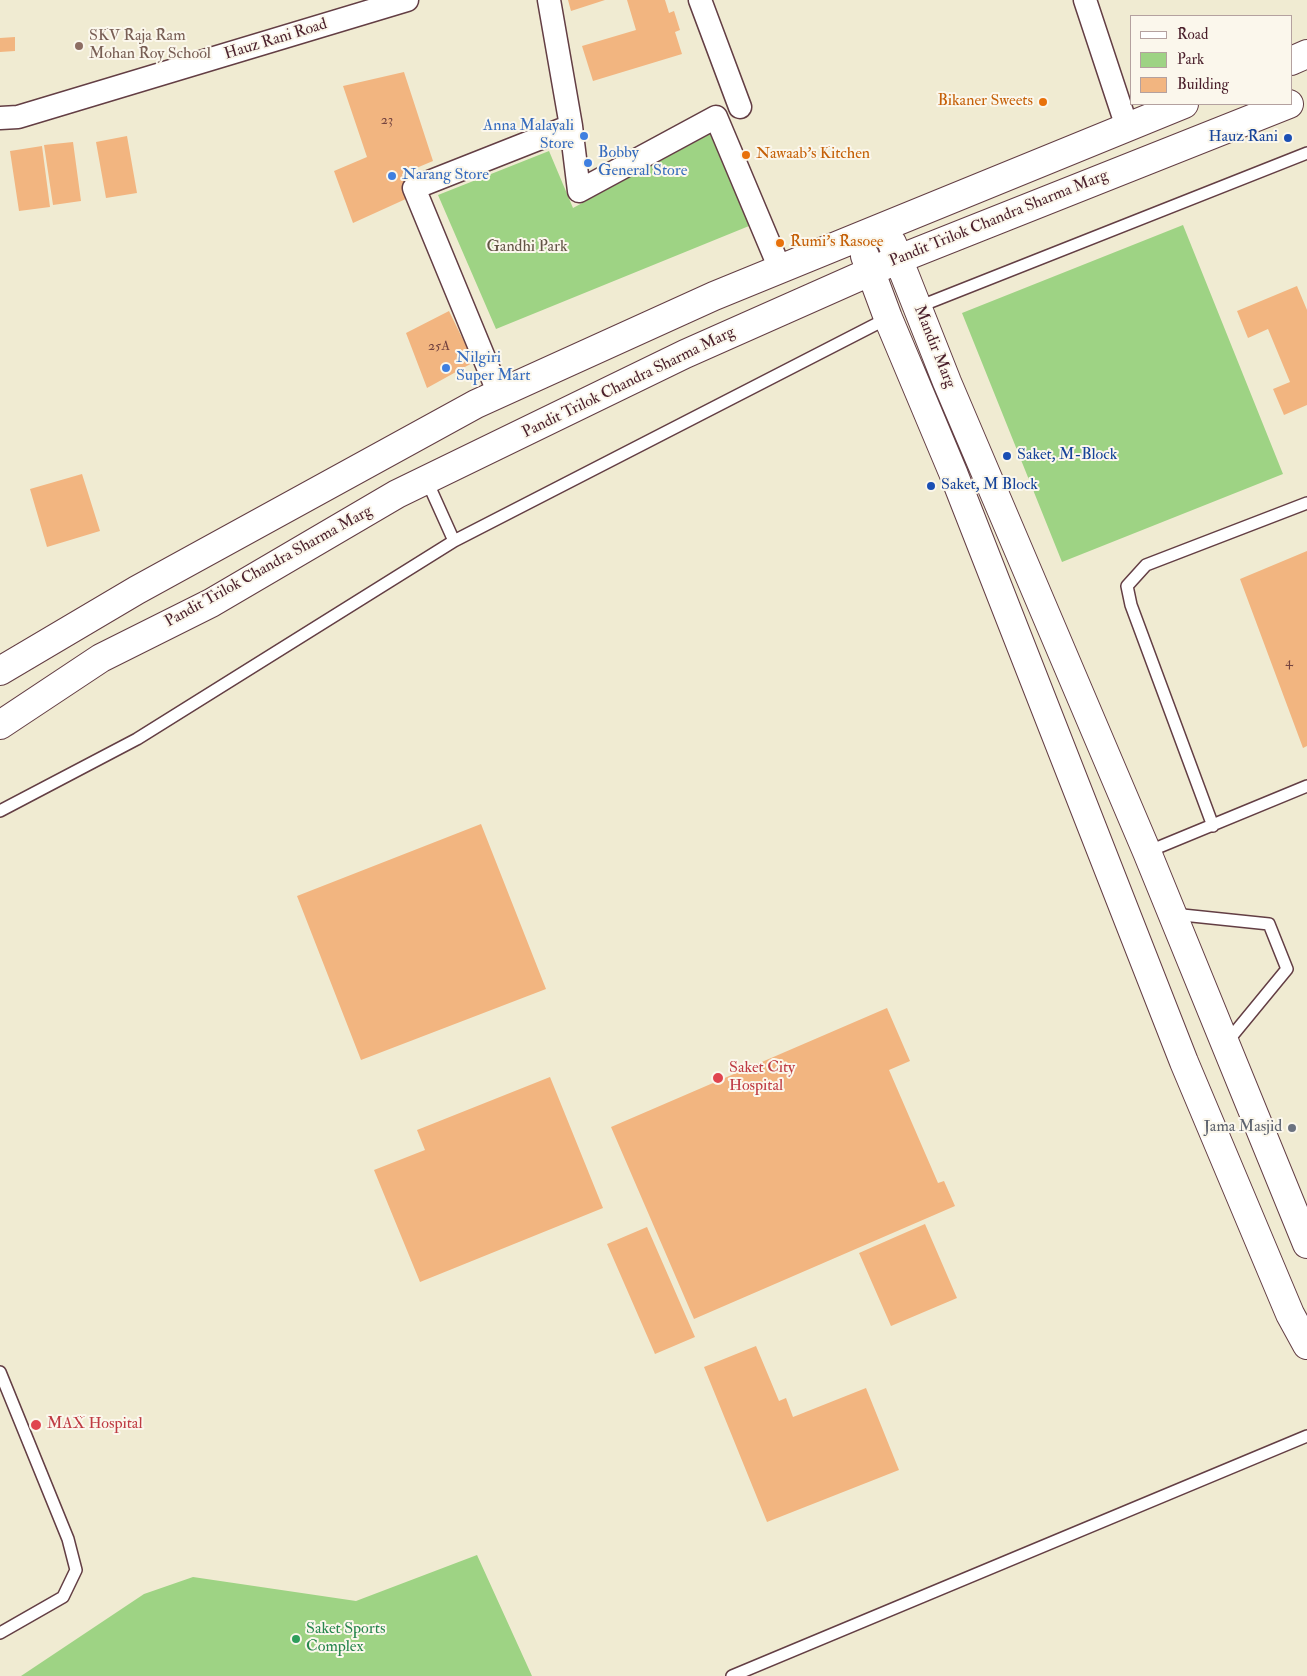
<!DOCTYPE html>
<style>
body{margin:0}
#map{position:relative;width:1307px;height:1676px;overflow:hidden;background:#f0ebd2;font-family:"IM FELL Double Pica",serif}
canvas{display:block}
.legend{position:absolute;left:1130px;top:15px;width:162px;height:90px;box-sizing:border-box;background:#fbf7ec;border:1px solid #b4a19f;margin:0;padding:6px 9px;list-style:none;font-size:15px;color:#4a1f2b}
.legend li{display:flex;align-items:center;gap:10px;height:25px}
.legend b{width:25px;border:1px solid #b4a19f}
</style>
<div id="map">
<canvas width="1307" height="1676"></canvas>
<ul class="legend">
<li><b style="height:6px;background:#fff"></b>Road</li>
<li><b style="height:14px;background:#9ed384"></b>Park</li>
<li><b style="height:14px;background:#f2b580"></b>Building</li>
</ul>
</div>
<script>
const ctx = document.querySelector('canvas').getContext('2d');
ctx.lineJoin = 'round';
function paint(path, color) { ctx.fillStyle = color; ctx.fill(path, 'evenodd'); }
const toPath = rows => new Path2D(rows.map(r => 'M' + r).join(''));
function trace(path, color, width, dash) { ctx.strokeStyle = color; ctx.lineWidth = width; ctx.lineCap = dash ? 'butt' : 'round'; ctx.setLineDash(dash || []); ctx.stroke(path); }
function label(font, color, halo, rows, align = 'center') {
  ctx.font = font + ' "IM FELL Double Pica",serif'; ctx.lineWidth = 4; ctx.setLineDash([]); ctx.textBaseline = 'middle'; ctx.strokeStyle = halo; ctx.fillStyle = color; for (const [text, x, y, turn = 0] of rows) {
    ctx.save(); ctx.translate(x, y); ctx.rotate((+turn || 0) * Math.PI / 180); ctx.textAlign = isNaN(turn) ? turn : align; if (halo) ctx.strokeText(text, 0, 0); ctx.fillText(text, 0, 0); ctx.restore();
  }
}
const green = toPath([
 [710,134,749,226,496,329,438,195,549,151,573,208],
 [1183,225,1283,474,1062,562,962,313],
 [477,1555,532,1676,21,1676,144,1594,193,1577,356,1601]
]);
const building = toPath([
 [568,0,605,0,571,11],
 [627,0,665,0,669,13,674,11,680,30,675,32,682,54,593,81,582,46,636,30],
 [15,37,15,51,0,52,0,38],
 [404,72,433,161,402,174,408,198,353,223,334,171,367,157,343,86],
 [127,136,137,193,106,198,96,142],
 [73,142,81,201,53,205,44,145],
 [42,146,50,207,19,211,10,151],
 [1297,286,1307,310,1307,405,1284,415,1273,389,1290,382,1268,329,1248,338,1237,311],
 [449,311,474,362,427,388,406,333],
 [82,474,100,531,47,547,30,489],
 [1307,551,1307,746,1303,748,1240,579],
 [481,824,546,989,361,1060,297,896],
 [887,1008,910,1061,889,1070,938,1183,944,1181,955,1206,694,1319,611,1127],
 [550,1077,603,1208,420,1282,374,1170,425,1150,417,1130],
 [925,1224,957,1298,891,1326,859,1253],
 [647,1227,695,1337,655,1354,607,1244],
 [756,1346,779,1401,786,1398,793,1417,866,1388,899,1470,767,1522,704,1367]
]);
const service = toPath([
 [918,307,1307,153],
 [427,481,454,541],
 [0,811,137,739,454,541,888,318],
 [1213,826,1131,605,1127,586,1146,565,1307,503],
 [1147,852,1307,786],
 [1173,914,1269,924,1287,969,1227,1042],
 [0,1372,68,1539,76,1570,63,1597,0,1633],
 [732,1676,1307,1436]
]);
const minor = toPath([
 [549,0,571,126],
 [700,0,740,107],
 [1085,0,1127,127],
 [0,118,18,117,407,0],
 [499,394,414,188,571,126,579,191,716,117,780,269]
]);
const secondary = toPath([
 [1291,61,1307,54],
 [892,243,947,382,1147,852,1307,1244],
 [865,256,888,318,954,475,1184,1062,1290,1314,1307,1345],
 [0,671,137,590,476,404,714,296,1184,104],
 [0,725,101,658,211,603,397,494,685,354,899,259,1289,104]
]);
const markers = [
 [79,46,5,"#8d6e63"],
 [1043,102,5,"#e8710a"],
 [584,136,5,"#3f7fe0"],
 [1288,138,5,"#1a4fb4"],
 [746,155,5,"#e8710a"],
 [588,163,5,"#3f7fe0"],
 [392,176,5,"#3f7fe0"],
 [780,243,5,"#e8710a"],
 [446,368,5,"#3f7fe0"],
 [1007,456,5,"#1a4fb4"],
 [931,486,5,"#1a4fb4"],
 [718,1078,6,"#e0444e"],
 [1292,1128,5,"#6b7280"],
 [36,1425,6,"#e0444e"],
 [296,1639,5,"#2e9e5b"]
];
const numberNames = [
 ["23",387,121],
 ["25A",439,347],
 ["4",1289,663]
];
const educationNames = [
 ["SKV Raja Ram",89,37],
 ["Mohan Roy School",89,55]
];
const streetNames = [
 ["Hauz Rani Road",276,40,-17],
 ["Pandit Trilok Chandra Sharma Marg",999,219,-22],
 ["Mandir Marg",934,347,68],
 ["Pandit Trilok Chandra Sharma Marg",629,383,-26],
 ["Pandit Trilok Chandra Sharma Marg",269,567,-29]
];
const foodNames = [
 ["Bikaner Sweets",1033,102,"right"],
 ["Nawaab's Kitchen",756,155],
 ["Rumi's Rasoee",790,243]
];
const shopNames = [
 ["Anna Malayali",574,127,"right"],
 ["Store",574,145,"right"],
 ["Bobby",598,154],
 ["General Store",598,172],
 ["Narang Store",402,176],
 ["Nilgiri",456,359],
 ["Super Mart",456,377]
];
const transitNames = [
 ["Hauz Rani",1278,138,"right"],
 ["Saket, M-Block",1017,456],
 ["Saket, M Block",941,486]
];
const parkNames = [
 ["Gandhi Park",527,248]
];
const healthNames = [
 ["Saket City",729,1069],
 ["Hospital",729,1087],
 ["MAX Hospital",47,1425]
];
const worshipNames = [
 ["Jama Masjid",1282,1128]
];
const leisureNames = [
 ["Saket Sports",306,1630],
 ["Complex",306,1648]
];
paint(green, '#9ed384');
paint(building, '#f2b580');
trace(service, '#633e44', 14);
trace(minor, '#633e44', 25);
trace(secondary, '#633e44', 30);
trace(service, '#fff', 11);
trace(minor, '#fff', 22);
trace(secondary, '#fff', 28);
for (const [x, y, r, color] of markers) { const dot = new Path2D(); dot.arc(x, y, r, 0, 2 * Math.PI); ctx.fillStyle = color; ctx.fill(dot); trace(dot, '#fbf7ec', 2); }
label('14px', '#744440', null, numberNames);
label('16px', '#785e54', '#fbf7ec', educationNames, 'left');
label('16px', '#4a1f2b', '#fbf7ec', streetNames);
label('16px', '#c56008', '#fbf7ec', foodNames, 'left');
label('16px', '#366cbe', '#fbf7ec', shopNames, 'left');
label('16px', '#164399', '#fbf7ec', transitNames, 'left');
label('16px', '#635546', '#fbf7ec', parkNames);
label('16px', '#be3a42', '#fbf7ec', healthNames, 'left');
label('16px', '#5b616d', '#fbf7ec', worshipNames, 'right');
label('16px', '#27864d', '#fbf7ec', leisureNames, 'left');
</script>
